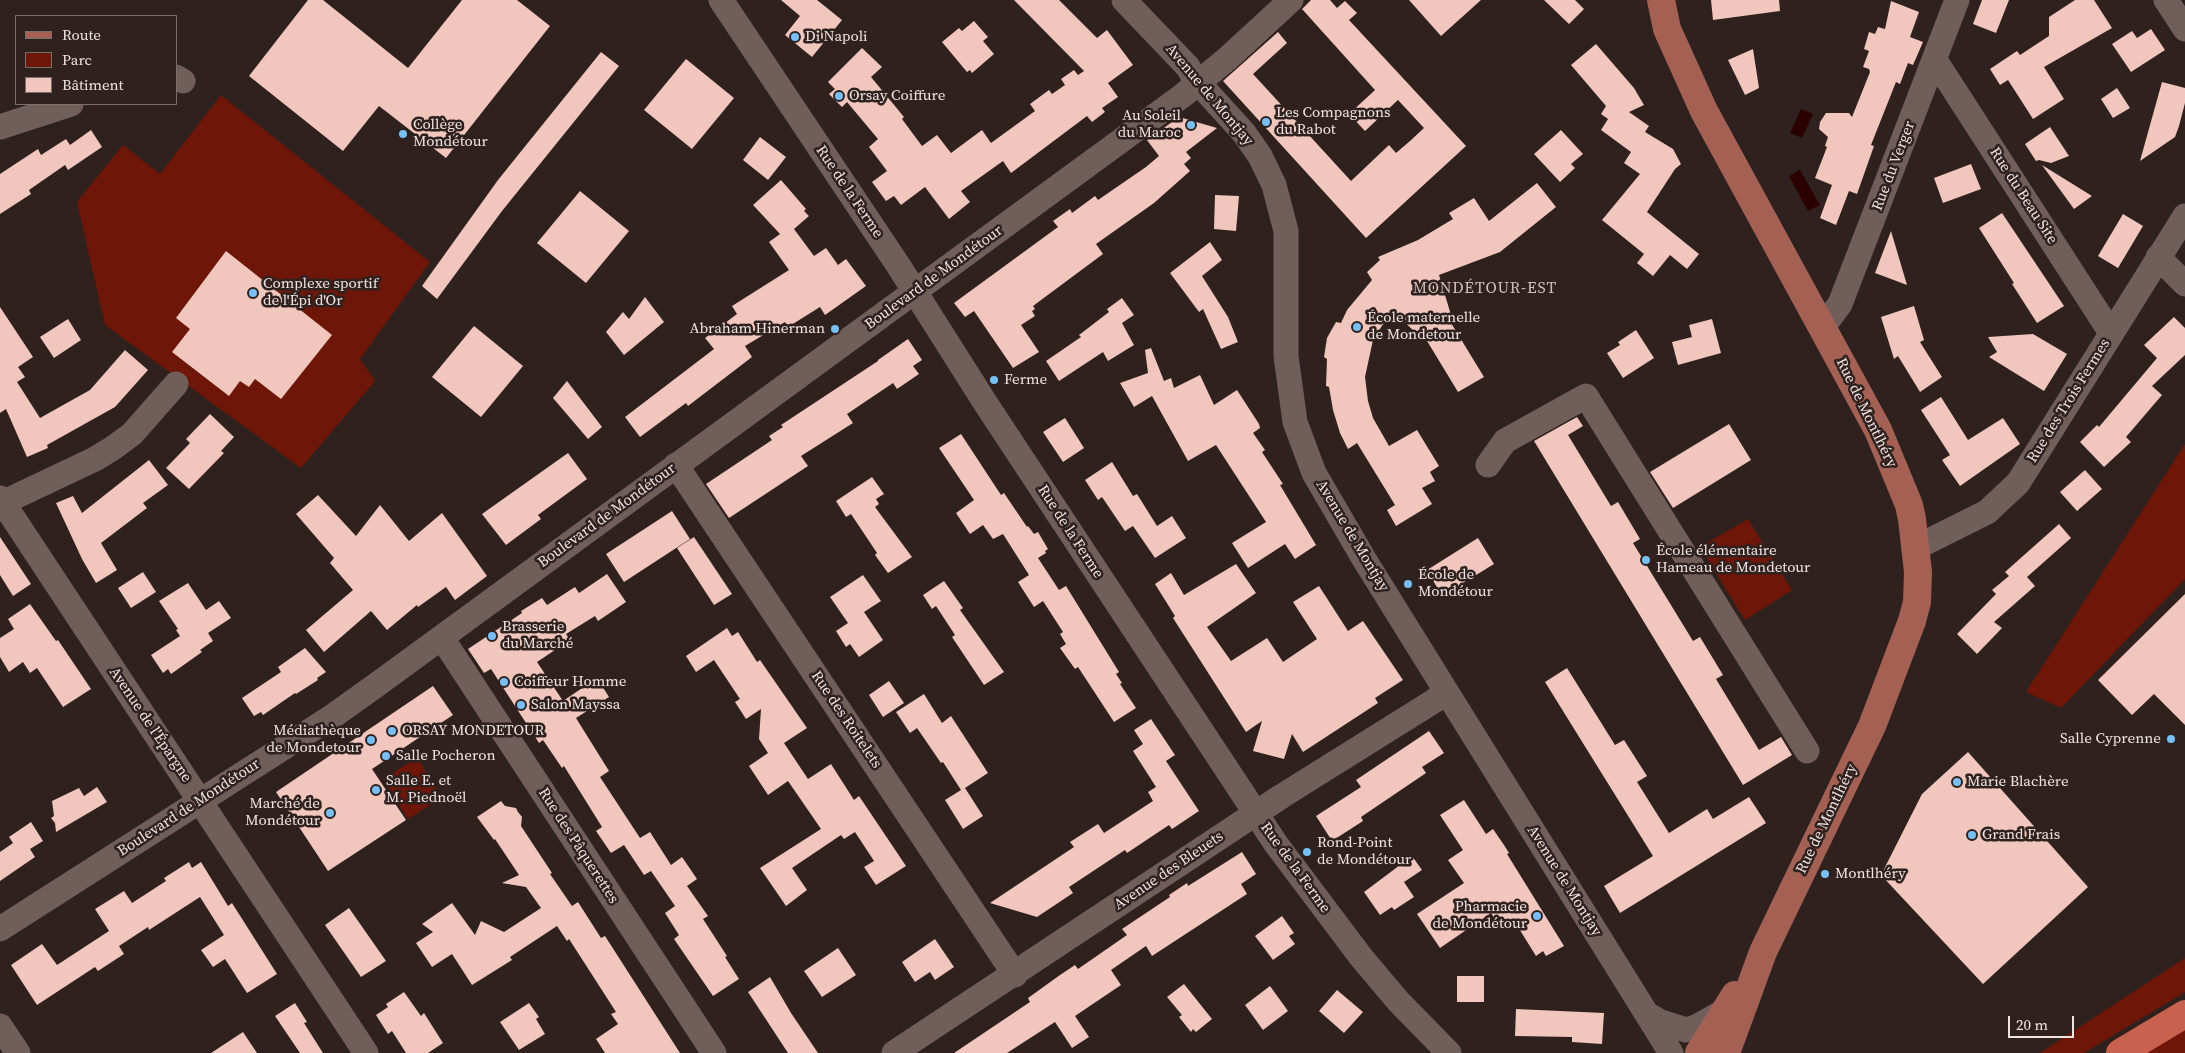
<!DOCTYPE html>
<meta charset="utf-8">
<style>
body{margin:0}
#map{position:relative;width:2185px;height:1053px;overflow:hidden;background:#2f211e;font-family:"Source Serif 4",serif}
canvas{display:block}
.legend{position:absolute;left:15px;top:15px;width:162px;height:90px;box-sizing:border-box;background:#2f211e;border:1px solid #7b6f6c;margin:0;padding:6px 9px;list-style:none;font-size:15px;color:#eee4e2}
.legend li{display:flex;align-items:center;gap:10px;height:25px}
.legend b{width:25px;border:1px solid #7b6f6c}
.scale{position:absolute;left:2008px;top:1016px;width:66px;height:22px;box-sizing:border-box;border:2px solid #eee4e2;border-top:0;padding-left:6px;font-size:15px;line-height:18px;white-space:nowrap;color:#eee4e2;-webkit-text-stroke:4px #2f211e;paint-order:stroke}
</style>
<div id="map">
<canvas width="2185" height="1053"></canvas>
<ul class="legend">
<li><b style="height:6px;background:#a46053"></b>Route</li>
<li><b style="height:14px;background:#6e1708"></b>Parc</li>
<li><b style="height:14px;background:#f1c6bc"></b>Bâtiment</li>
</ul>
<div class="scale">20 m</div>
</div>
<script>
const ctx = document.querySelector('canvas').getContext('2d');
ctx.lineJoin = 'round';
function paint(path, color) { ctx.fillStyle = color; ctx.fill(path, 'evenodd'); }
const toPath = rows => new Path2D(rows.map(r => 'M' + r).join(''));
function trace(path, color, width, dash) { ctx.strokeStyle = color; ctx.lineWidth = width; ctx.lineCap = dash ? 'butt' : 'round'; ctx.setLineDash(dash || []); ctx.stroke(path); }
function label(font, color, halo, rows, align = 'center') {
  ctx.font = font + ' "Source Serif 4",serif'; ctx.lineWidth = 5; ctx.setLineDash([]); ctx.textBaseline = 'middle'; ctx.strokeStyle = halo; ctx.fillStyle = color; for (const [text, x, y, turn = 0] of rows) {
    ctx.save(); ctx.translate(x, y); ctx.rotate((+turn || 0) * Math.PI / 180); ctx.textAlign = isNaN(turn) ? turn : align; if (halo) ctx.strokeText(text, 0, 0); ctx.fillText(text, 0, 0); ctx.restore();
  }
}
const green = toPath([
 [221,95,430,262,360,359,375,381,301,468,105,325,77,202,123,145,160,174],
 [2185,444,2185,579,2061,708,2026,692],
 [1748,519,1792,590,1745,620,1700,547],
 [417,758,442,797,408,819,383,779],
 [2185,958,2185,992,2084,1053,2040,1053],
 [2185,1029,2185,1053,2145,1053]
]);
const water = toPath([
 [1801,109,1813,114,1802,138,1790,133],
 [1800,170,1820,205,1808,211,1789,176]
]);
const building = toPath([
 [308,0,323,0,408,68,462,0,517,0,550,26,446,158,379,106,343,151,249,76],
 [781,0,817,0,842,20,812,57,785,35,800,16],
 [1014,0,1059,0,1097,38,1107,30,1133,65,1108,83,1118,97,1102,108,1105,112,1092,122,1087,116,1011,173,1003,161,961,191,970,202,949,219,925,187,901,205,894,196,886,201,872,182,887,171,869,147,878,139,847,102,842,107,829,94,835,89,828,82,862,48,882,67,871,77,904,117,902,119,922,146,937,135,951,153,982,130,991,143,1035,111,1030,104,1049,90,1052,94,1065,85,1061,79,1074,70,1078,75,1084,71],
 [1311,0,1330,0,1337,8,1345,1,1357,13,1349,20,1466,146,1366,238,1223,81,1278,32,1287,43,1253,74,1351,181,1389,145,1396,153,1410,141,1424,128,1398,100,1365,131,1349,114,1375,90,1302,9],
 [1409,0,1481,0,1441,36],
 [1544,0,1575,0,1584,9,1569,24],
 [1711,0,1779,0,1780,11,1713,20],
 [1982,0,2009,0,1996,33,1973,24],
 [2075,0,2094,0,2112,28,2044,67,2064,99,2033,119,2008,80,2000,85,1990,69,2017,51,2020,55,2049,36,2049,17],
 [1891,1,1919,12,1910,37,1923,42,1913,65,1908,63,1900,84,1896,82,1871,145,1874,146,1857,194,1849,191,1836,225,1820,218,1832,185,1815,178,1827,147,1825,146,1828,137,1819,129,1820,122,1826,113,1849,113,1852,117,1870,72,1869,69,1863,67,1869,51,1864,49,1869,32,1875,34,1878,27,1885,29],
 [974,21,988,37,983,41,994,54,972,73,970,70,967,72,942,42,959,28,962,31],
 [2151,29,2165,50,2131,72,2112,44,2132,31,2137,38],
 [1596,44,1634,88,1644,105,1629,112,1649,126,1645,132,1673,149,1681,164,1675,169,1647,212,1699,254,1687,269,1670,255,1653,276,1637,263,1644,254,1602,220,1640,174,1624,163,1631,152,1601,130,1608,119,1601,114,1606,106,1571,65],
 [1753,49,1759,88,1745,95,1728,60],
 [601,52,619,66,502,211,437,299,422,286,498,180],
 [686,59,734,98,692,149,644,110],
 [2162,82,2185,88,2185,103,2179,126,2175,137,2140,161],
 [2117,88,2130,108,2113,118,2101,99],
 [1179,117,1217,128,1186,152,1191,158,1184,164,1190,171,1154,203,1096,244,1103,254,1033,306,1035,309,1032,311,1035,316,1021,325,1039,352,1013,368,974,311,965,317,954,303,1058,227,1053,221,1070,209,1072,213,1095,196,1098,200,1146,167,1159,156,1147,140],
 [2050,127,2069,156,2051,163,2039,160,2036,161,2025,144],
 [91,130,102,147,68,170,65,165,29,190,31,194,0,214,0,174,38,149,41,155,66,139,70,145],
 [1561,130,1583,154,1571,164,1575,168,1560,182,1534,154],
 [760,137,786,157,768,180,743,160],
 [1971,164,1981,189,1943,203,1934,178],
 [2042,165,2092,196,2074,209],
 [781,180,806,209,804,211,809,216,794,229,814,256,826,248,838,265,846,259,866,286,825,315,820,307,788,327,785,322,745,346,752,357,688,406,686,403,640,437,625,417,714,349,705,338,737,314,732,306,789,270,769,242,780,234,753,205],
 [1537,183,1556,207,1500,252,1439,275,1451,315,1448,318,1484,377,1458,392,1421,331,1417,334,1392,310,1373,340,1365,377,1368,401,1373,418,1389,446,1417,430,1439,466,1430,472,1435,481,1422,488,1432,504,1396,526,1387,510,1395,505,1357,443,1348,449,1340,433,1333,410,1329,387,1326,386,1327,359,1324,357,1327,338,1336,322,1341,323,1347,310,1372,280,1367,272,1380,260,1378,257,1418,240,1453,219,1449,213,1474,198,1489,221],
 [580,191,629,231,586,283,537,243],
 [1215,195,1239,196,1236,231,1214,229],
 [2002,213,2064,306,2037,323,2012,284,2014,283,1979,228],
 [2123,214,2143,226,2118,268,2098,256],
 [1891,231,1907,285,1875,273],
 [1210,242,1222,260,1202,276,1228,317,1238,342,1221,349,1203,309,1199,312,1170,273],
 [226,251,332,335,281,399,255,379,249,387,240,381,229,396,172,352,190,329,176,318],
 [645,297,664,322,624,355,606,332,623,312,629,319],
 [1122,298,1134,315,1122,323,1134,345,1108,361,1103,352,1059,381,1046,361,1081,337,1079,335,1109,312,1107,309],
 [1914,306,1924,340,1920,342,1942,377,1920,392,1898,356,1894,359,1881,317],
 [0,307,33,357,18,367,25,377,17,382,40,418,90,390,125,350,148,370,115,407,47,445,48,448,27,457,6,409,0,413],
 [2174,317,2185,328,2185,355,2152,386,2162,395,2126,437,2131,442,2104,467,2080,442,2097,425,2099,427,2157,358,2144,345],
 [68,319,81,340,54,358,40,337],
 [1712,319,1721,353,1678,365,1672,342,1692,337,1689,325],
 [474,326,523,366,481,417,432,377],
 [1636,330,1654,358,1623,378,1607,353,1620,345,1618,342],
 [2033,334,2067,354,2044,391,1989,357,1997,352,1988,337],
 [908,339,922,360,913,366,919,374,897,389,893,383,847,414,853,423,801,456,808,466,729,518,706,484,772,440,769,436,783,427,781,425,878,361,878,360],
 [1151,348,1164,381,1171,378,1174,388,1200,375,1214,405,1237,390,1259,424,1260,428,1253,433,1265,450,1262,452,1283,484,1280,485,1316,545,1295,559,1285,544,1248,568,1232,543,1266,522,1216,445,1188,461,1152,396,1134,407,1120,383,1148,373,1145,350],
 [567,381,602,427,588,439,553,398],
 [1941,397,1968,440,2003,418,2020,444,1960,486,1942,460,1950,455,1921,410],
 [210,414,234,437,221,451,224,453,189,489,166,468,190,443,186,439],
 [1577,417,1583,426,1568,435,1611,506,1618,502,1640,539,1633,543,1693,641,1700,637,1723,675,1716,679,1759,750,1781,737,1792,755,1743,785,1534,441],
 [1065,418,1084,448,1063,462,1043,432],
 [1729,424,1751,460,1673,508,1650,472],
 [961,434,1001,495,1004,493,1027,527,1028,526,1034,534,1038,532,1048,549,1045,551,1046,553,1038,558,1059,590,1066,586,1119,672,1116,674,1122,683,1120,684,1136,708,1114,722,1078,667,1075,669,1060,648,1066,644,1060,634,1063,632,1043,601,1034,607,1018,582,1029,575,1003,534,993,539,983,525,970,534,956,513,974,500,939,448],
 [568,453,587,479,538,515,541,519,506,545,482,514],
 [149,460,168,485,143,503,147,508,101,543,117,570,96,583,82,559,56,503,73,496,82,513],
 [1112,462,1133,496,1137,494,1157,526,1172,516,1186,538,1155,558,1133,526,1125,531,1102,497,1098,500,1085,480],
 [2085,470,2102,489,2077,511,2060,492],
 [872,477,884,494,876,499,879,504,875,507,912,557,888,573,875,555,877,553,851,514,846,517,836,501],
 [318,495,356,536,380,505,409,541,442,513,487,576,455,600,446,587,418,607,417,605,387,630,371,611,324,652,306,630,353,590,330,563,334,558,296,514],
 [672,511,690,539,624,582,606,554],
 [2059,524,2071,538,2027,577,2035,586,1994,622,2002,628,1977,654,1957,634,1996,594,1992,590,2009,576,2005,572],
 [0,537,31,584,13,596,0,575],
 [694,537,732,594,714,605,677,548],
 [1478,538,1494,564,1442,596,1427,570],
 [1236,564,1256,593,1207,627,1231,661,1267,638,1283,662,1317,639,1293,602,1319,586,1348,631,1363,621,1403,680,1375,698,1378,703,1303,752,1292,734,1284,759,1253,751,1262,721,1246,732,1173,618,1175,616,1155,584,1171,573,1184,595],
 [143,572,156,592,131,608,118,588],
 [607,574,626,602,598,621,595,616,566,634,570,640,537,662,563,701,597,678,609,697,576,718,609,771,600,777,640,838,650,832,671,865,682,857,697,879,687,886,708,916,703,919,727,956,725,957,739,979,713,996,674,939,679,935,665,913,675,906,651,871,644,875,624,845,611,853,596,831,602,827,564,766,562,768,543,740,539,743,491,669,484,673,468,649,522,613,521,611,542,598,547,605,575,587,579,593],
 [863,575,881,601,864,612,883,640,859,657,850,644,846,647,836,631,848,623,830,597],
 [944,581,963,608,960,610,1004,672,984,685,952,637,955,635,936,606,932,609,923,595],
 [188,583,206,610,219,601,231,618,208,633,213,641,200,650,202,652,171,674,168,669,163,673,151,655,180,636,176,630,178,629,159,601],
 [2185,594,2185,725,2154,694,2132,715,2098,680],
 [30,604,56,641,58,640,91,689,63,707,37,668,30,673,23,662,9,672,0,657,0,638,14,629,8,619],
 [727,628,732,636,738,632,757,662,760,660,807,728,784,743,808,779,831,764,854,800,859,796,906,866,876,885,864,867,874,861,855,832,844,839,841,835,792,868,807,890,786,906,760,868,821,829,788,781,768,795,749,766,768,753,759,739,761,709,746,719,735,702,740,699,714,660,696,672,686,656],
 [305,648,326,672,317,678,318,680,296,694,295,693,263,715,261,712,254,716,242,698,281,672,278,667],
 [1567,668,1615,745,1624,740,1647,776,1637,782,1669,833,1707,809,1713,819,1749,797,1766,823,1620,913,1604,886,1653,856,1545,682],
 [889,681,904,703,883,717,869,695],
 [433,686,453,715,372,769,406,820,328,871,276,792],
 [924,694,942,723,951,716,988,773,965,788,983,816,963,829,945,800,961,790,943,762,941,763,917,728,910,733,896,712],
 [1151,719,1175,755,1166,761,1199,811,1172,829,1169,825,1127,853,1125,850,1069,887,1073,893,1037,917,990,903,1074,847,1070,842,1098,824,1104,833,1153,801,1148,792,1156,787,1133,751,1143,744,1134,730],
 [1429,731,1444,753,1422,767,1426,773,1361,817,1363,821,1332,841,1316,816,1361,787,1356,780],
 [1968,752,2088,887,1983,984,1881,875,1922,794],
 [97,787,107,802,56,832,55,823,51,818,54,816,52,801,79,788,84,796],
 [1464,800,1486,834,1493,829,1504,845,1509,853,1507,854,1564,946,1546,956,1543,951,1536,956,1513,919,1500,927,1491,913,1440,948,1417,914,1464,883,1448,860,1463,850,1440,815],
 [501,801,505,806,516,808,518,812,522,817,521,826,552,873,550,874,572,906,578,902,601,938,605,936,680,1053,605,1053,596,1039,618,1024,611,1014,616,1012,569,939,567,941,557,926,510,957,512,960,472,985,452,954,432,967,416,943,433,932,422,924,452,903,475,935,481,921,504,932,541,908,526,887,502,883,519,875,495,839,494,840,477,817],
 [31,822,43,841,30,849,35,857,0,881,0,852,13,843,9,837],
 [1242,852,1256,874,1241,884,1247,894,1152,956,1146,946,1111,970,1121,985,1075,1016,1089,1037,1072,1048,1055,1022,1007,1053,954,1053,1030,1002,1028,998,1060,975,1075,965,1078,969,1127,935,1122,929,1170,897,1169,895,1187,883,1188,886],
 [1412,856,1422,870,1404,882,1414,897,1394,910,1392,907,1380,915,1364,892],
 [189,862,192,868,201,862,228,906,232,903,277,974,247,993,225,959,213,967,201,950,224,935,200,897,149,930,148,927,119,946,124,954,98,971,95,967,37,1005,11,965,42,944,57,965,109,931,95,909,124,891,132,903,166,881,164,878],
 [349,908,386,961,361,977,325,925],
 [1282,916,1294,933,1289,936,1295,944,1273,960,1255,936],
 [935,939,954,967,935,980,930,972,915,982,902,962],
 [838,948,856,975,822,997,804,971],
 [1457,976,1484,976,1484,1002,1457,1002],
 [770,977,791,1013,818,1053,788,1053,748,992],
 [1184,984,1212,1019,1196,1032,1193,1029,1191,1032,1179,1017,1182,1015,1167,997],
 [1270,986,1288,1011,1263,1030,1245,1005],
 [1337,990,1363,1012,1344,1033,1319,1011],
 [404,992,421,1016,424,1013,443,1043,428,1053,406,1053,392,1031,388,1034,376,1015,388,1007,386,1004],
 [295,1003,307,1022,304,1023,323,1053,300,1053,275,1016],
 [529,1003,539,1017,536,1019,545,1034,519,1050,500,1022],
 [1516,1009,1604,1013,1602,1044,1572,1042,1572,1037,1515,1036],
 [243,1032,257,1053,211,1053]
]);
const minor = toPath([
 [721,0,898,265,986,404,1276,844,1361,957,1398,1001,1449,1053],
 [1124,0,1188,67,1194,78,1244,133,1260,156,1274,185,1286,231,1286,356,1295,422,1314,473,1364,559,1671,1053],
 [2166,0,2185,29],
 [1935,60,2111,333],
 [176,77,183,81],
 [0,127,71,104],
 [2158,257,2185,284],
 [1823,327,1840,304,1957,0],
 [676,465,1015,975],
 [1488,465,1505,441,1586,396,1807,751],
 [0,498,366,1053],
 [0,504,95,459,113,448,132,434,176,384],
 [1915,548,1987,512,2018,483,2185,216],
 [442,638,714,1053],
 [0,929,333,716,375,686,1182,96,1227,59,1291,0],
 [1647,1014,1661,1022,1686,1030,1698,1026,1724,1011],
 [0,1026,18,1053],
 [894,1053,1282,796,1434,701,1446,692]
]);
const major = toPath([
 [1661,0,1667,29,1704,111,1878,430,1909,505,1912,519,1918,572,1917,602,1912,621,1872,726,1763,952,1726,1053],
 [1699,1053,1735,995]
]);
const highway = toPath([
 [2120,1053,2185,1014]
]);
const markers = [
 [795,37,5,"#76c0f7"],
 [839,96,5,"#76c0f7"],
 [1266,122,5,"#76c0f7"],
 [1191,125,5,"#76c0f7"],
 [403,134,5,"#76c0f7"],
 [253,293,5,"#76c0f7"],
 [1357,327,5,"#76c0f7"],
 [835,329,5,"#76c0f7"],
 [994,380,5,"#76c0f7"],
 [1646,560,5,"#76c0f7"],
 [1408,584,5,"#76c0f7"],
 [492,636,5,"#76c0f7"],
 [504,682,5,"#76c0f7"],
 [521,705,5,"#76c0f7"],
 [392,731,5,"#76c0f7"],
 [2171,739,5,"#76c0f7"],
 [371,740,5,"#76c0f7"],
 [386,756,5,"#76c0f7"],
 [1957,782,5,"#76c0f7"],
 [376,790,5,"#76c0f7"],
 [330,813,5,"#76c0f7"],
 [1972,835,5,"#76c0f7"],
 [1307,852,5,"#76c0f7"],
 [1825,874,5,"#76c0f7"],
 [1537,916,5,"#76c0f7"]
];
const poiNames = [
 ["Di Napoli",805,37],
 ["Orsay Coiffure",849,96],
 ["Les Compagnons",1276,113],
 ["du Rabot",1276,130],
 ["Au Soleil",1181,116,"right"],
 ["du Maroc",1181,133,"right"],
 ["Collège",413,125],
 ["Mondétour",413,142],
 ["Complexe sportif",263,284],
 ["de l'Épi d'Or",263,301],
 ["École maternelle",1367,318],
 ["de Mondetour",1367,335],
 ["Abraham Hinerman",825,329,"right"],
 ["Ferme",1004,380],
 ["École élémentaire",1656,551],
 ["Hameau de Mondetour",1656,568],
 ["École de",1418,575],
 ["Mondétour",1418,592],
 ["Brasserie",502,627],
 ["du Marché",502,644],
 ["Coiffeur Homme",514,682],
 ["Salon Mayssa",531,705],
 ["Médiathèque",361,731,"right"],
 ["de Mondetour",361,748,"right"],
 ["ORSAY MONDETOUR",402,731],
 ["Salle Cyprenne",2161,739,"right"],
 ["Salle Pocheron",396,756],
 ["Salle E. et",386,781],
 ["M. Piednoël",386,798],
 ["Marie Blachère",1967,782],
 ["Marché de",320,804,"right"],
 ["Mondétour",320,821,"right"],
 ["Grand Frais",1982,835],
 ["Rond-Point",1317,843],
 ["de Mondétour",1317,860],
 ["Montlhéry",1835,874],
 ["Pharmacie",1527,907,"right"],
 ["de Mondétour",1527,924,"right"]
];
const streetNames = [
 ["Avenue de Montjay",1209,95,50],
 ["Rue du Verger",1894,166,-69],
 ["Rue de la Ferme",849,192,56],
 ["Rue du Beau Site",2023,196,57],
 ["Boulevard de Mondétour",934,278,-36],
 ["Rue des Trois Fermes",2069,401,-58],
 ["Rue de Montlhéry",1866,413,64],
 ["Boulevard de Mondétour",607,516,-36],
 ["Rue de la Ferme",1070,532,57],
 ["Avenue de Montjay",1352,536,59],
 ["Rue des Roitelets",846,720,56],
 ["Avenue de l'Épargne",150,725,56],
 ["Boulevard de Mondétour",189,808,-33],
 ["Rue de Montlhéry",1827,819,-64],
 ["Rue des Pâquerettes",578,846,57],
 ["Rue de la Ferme",1295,868,54],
 ["Avenue des Bleuets",1169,871,-34],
 ["Avenue de Montjay",1564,881,58]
];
const neighbourhoodNames = [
 ["MONDÉTOUR-EST",1485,289]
];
paint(green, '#6e1708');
paint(water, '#2a0000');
paint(building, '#f1c6bc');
trace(minor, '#6f5e5a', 25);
trace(major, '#a46053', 28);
trace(highway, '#c8624f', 28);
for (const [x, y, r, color] of markers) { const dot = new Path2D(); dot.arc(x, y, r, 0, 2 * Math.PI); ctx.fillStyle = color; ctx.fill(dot); trace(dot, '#2f211e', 2); }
label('15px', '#eee4e2', '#2f211e', poiNames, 'left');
label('15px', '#eee4e2', '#2f211e', streetNames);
ctx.letterSpacing = '1px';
label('16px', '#d0bdb9', '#2f211e', neighbourhoodNames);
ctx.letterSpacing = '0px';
</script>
